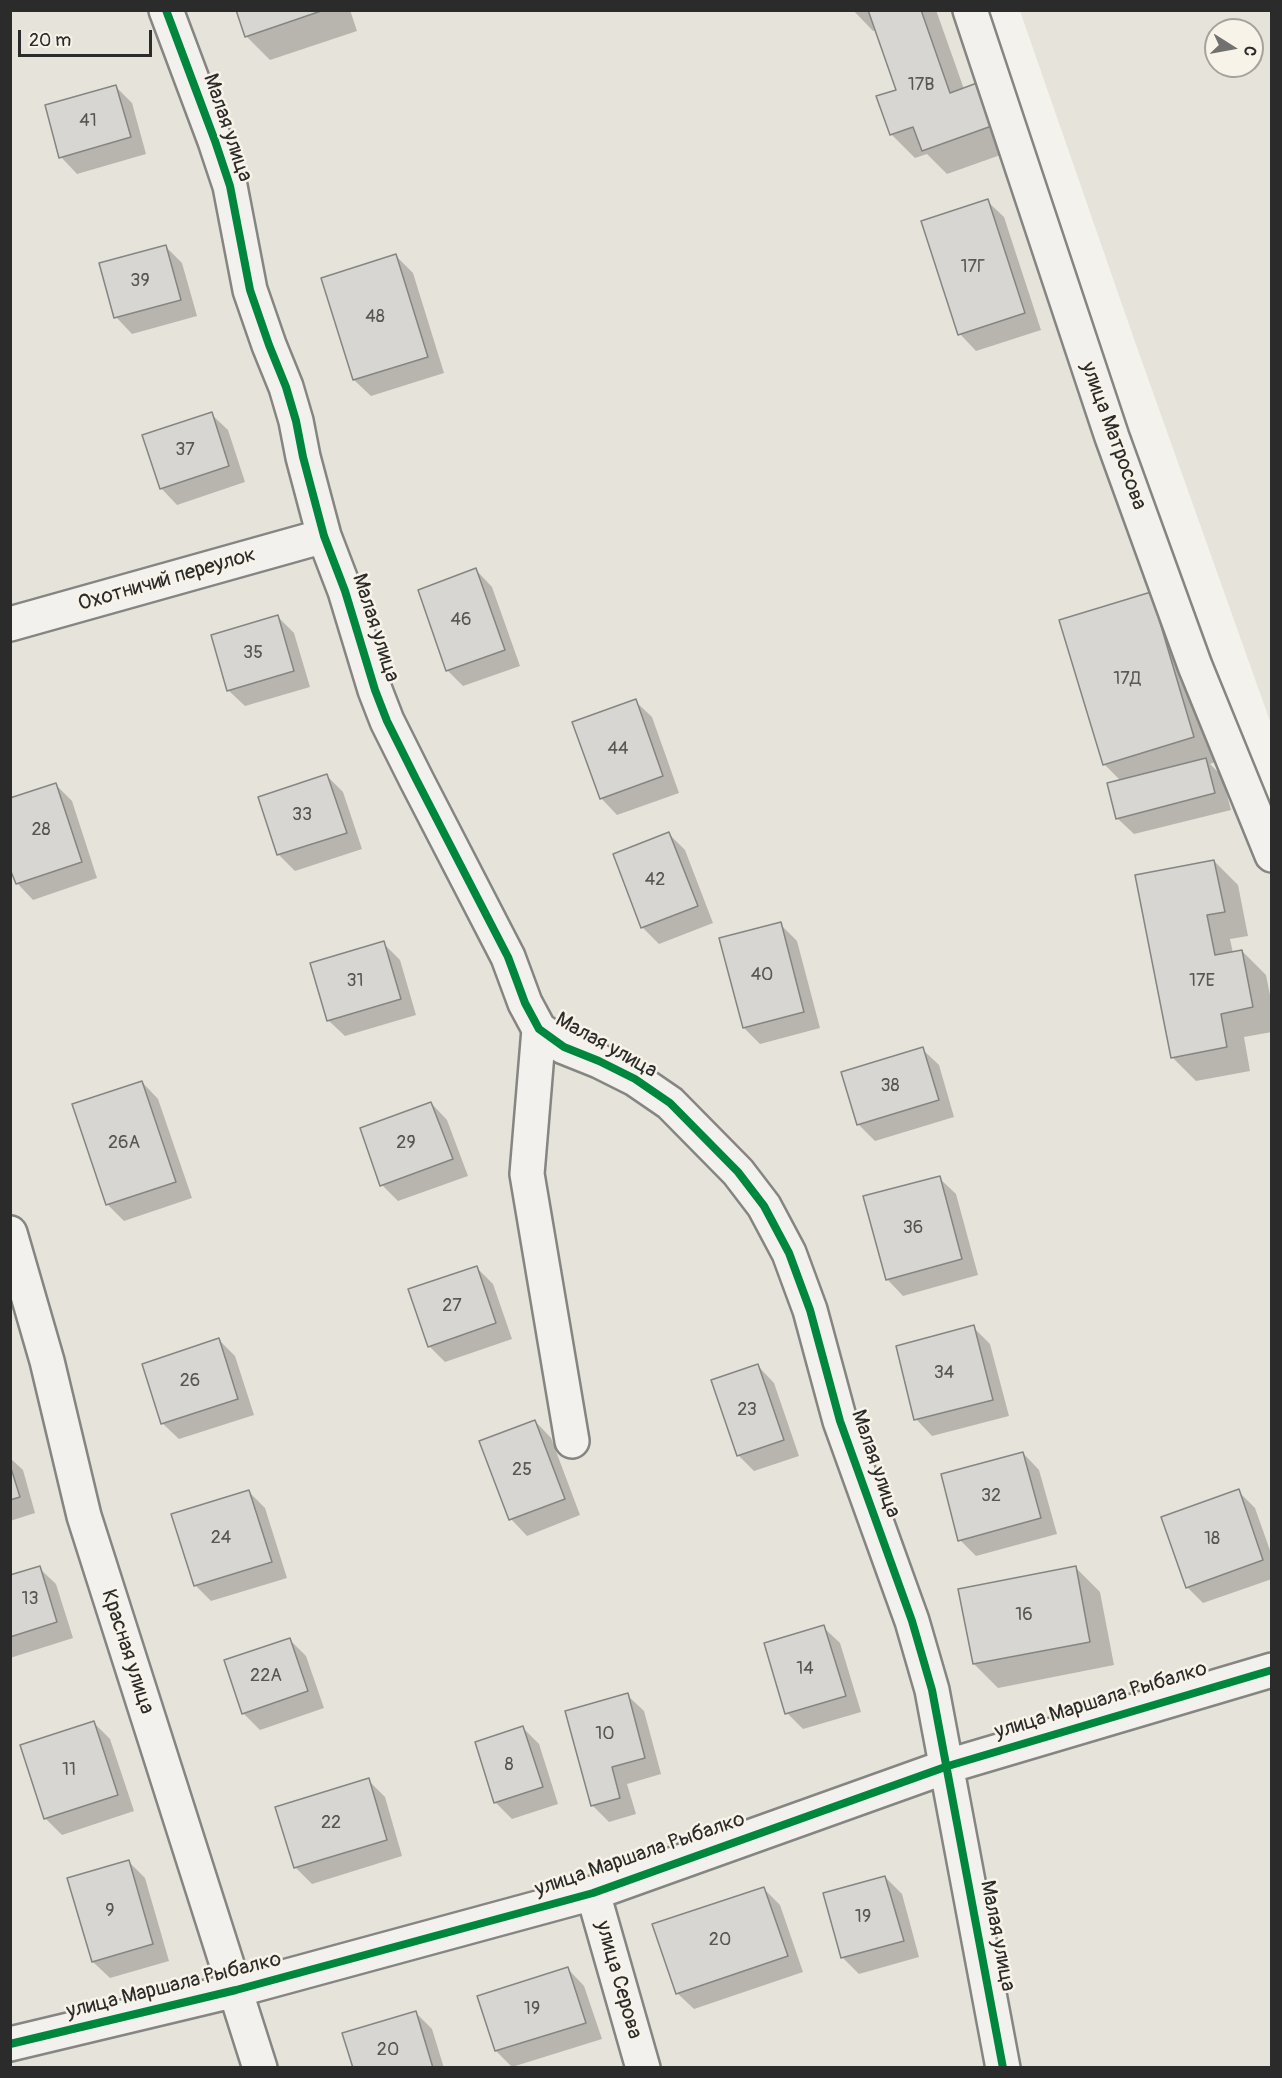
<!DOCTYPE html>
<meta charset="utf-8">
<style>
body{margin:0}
#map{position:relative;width:1282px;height:2078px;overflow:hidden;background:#f4f2ec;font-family:Pangolin,sans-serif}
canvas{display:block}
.frame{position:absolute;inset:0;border:12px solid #2b2b2b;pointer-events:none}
.north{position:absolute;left:1204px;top:18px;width:60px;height:60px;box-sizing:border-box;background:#f7f3e8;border:2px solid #a5a39c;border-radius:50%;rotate:101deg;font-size:16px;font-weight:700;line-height:24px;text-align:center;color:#2b2b2b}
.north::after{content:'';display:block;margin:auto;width:21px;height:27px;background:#71716f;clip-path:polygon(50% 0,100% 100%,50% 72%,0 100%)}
.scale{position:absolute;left:18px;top:30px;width:134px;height:27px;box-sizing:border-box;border:3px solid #2b2b2b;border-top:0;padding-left:8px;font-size:18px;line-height:21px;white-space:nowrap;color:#2b2b2b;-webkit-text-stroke:4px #f7f3e8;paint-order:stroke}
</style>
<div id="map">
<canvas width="1282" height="2078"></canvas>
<div class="frame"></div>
<div class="north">С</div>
<div class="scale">20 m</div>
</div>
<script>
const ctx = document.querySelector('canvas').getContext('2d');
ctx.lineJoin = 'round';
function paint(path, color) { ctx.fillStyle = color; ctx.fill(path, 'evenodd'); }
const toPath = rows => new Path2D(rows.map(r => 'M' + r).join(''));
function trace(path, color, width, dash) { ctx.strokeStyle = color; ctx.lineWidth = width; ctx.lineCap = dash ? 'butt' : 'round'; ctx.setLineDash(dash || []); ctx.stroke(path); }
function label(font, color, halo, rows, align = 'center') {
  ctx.font = font + ' Pangolin,sans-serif'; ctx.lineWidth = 5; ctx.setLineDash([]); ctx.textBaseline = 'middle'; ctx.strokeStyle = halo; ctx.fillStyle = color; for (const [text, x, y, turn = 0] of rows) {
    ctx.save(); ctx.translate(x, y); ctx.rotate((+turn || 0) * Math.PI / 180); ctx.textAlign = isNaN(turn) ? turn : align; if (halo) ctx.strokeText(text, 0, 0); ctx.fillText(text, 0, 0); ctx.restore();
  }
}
const green = toPath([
 [11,11,960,11,1180,681,1271,856,1271,2067,11,2068],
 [1020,11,1271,11,1271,724,1134,339],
 [1216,30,1252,30,1252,66,1216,66]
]);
const shadow = toPath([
 [237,10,350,10,357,31,270,60,246,36],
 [853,10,936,10,964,89,1023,147,947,174,927,154,915,158,891,134,898,90,876,30,873,31],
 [115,86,132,103,146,154,77,174,61,157],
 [987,201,1004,217,1041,330,976,351,960,334],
 [166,247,182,263,197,316,132,334,116,317],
 [396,256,413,273,444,373,371,396,354,380,323,279],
 [211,414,228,430,245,482,177,505,161,488],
 [476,570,492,587,520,666,463,686,447,670],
 [1150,594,1175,618,1218,761,1210,764,1222,776,1231,810,1134,834,1117,818,1121,781,1104,764],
 [278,617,294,633,310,687,245,706,228,690],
 [635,701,652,717,679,793,617,815,601,798],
 [327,776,343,792,362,849,295,871,279,855,260,798],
 [55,784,72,801,97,878,33,900,17,883],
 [669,834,685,850,713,923,659,944,642,927],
 [1214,861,1238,885,1248,936,1230,939,1233,953,1242,951,1266,975,1272,1005,1272,1032,1244,1037,1250,1071,1196,1081,1172,1057],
 [780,924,797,941,820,1028,760,1044,744,1028],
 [383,943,400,960,416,1015,345,1036,328,1020],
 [922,1049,939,1065,954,1117,875,1141,858,1124],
 [142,1082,158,1099,192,1198,124,1221,107,1204],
 [431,1103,447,1120,468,1176,398,1201,382,1185],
 [939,1178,956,1194,978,1275,903,1296,887,1279],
 [476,1267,493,1284,512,1339,445,1362,429,1346],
 [973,1327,990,1344,1009,1416,932,1436,916,1419],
 [219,1340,235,1356,254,1415,179,1439,162,1423],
 [758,1366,774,1383,799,1456,754,1471,738,1455],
 [535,1421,551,1438,580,1515,527,1536,511,1519],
 [1023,1453,1039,1470,1057,1534,976,1556,960,1540],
 [10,1458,23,1470,35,1513,10,1521],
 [248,1491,265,1508,287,1578,211,1601,195,1585],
 [1238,1491,1255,1508,1272,1556,1272,1579,1203,1603,1187,1587],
 [39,1568,56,1584,73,1638,10,1658,10,1577],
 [1076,1568,1100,1592,1114,1665,998,1688,974,1664],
 [823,1627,840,1643,861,1712,803,1729,787,1713],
 [290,1640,306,1656,324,1708,260,1730,243,1713],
 [627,1695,644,1711,661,1774,627,1784,636,1814,609,1822,593,1806,566,1712],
 [94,1723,110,1739,134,1811,62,1835,45,1818],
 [523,1728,539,1744,558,1804,512,1819,495,1802],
 [368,1780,385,1797,402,1856,312,1884,295,1867],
 [129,1862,145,1878,169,1961,110,1978,93,1962],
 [885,1877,902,1894,919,1957,859,1974,843,1958,825,1894],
 [764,1889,780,1905,803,1972,694,2009,677,1993],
 [568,1969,584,1986,602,2039,512,2067,496,2051],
 [416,2013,432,2029,444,2068,354,2068]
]);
const building = toPath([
 [236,10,324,10,245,37,236,10],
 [868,10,921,10,950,93,985,80,1000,123,922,151,913,127,890,135,876,96,896,90,868,10],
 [116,85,131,137,59,158,45,105,116,85],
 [988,199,1025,313,958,335,921,221,988,199],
 [166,245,181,300,114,318,99,263,166,245],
 [396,254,428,357,353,380,321,278,396,254],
 [212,412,229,466,160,489,142,435,212,412],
 [476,568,505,650,446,671,418,590,476,568],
 [1151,592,1194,737,1103,765,1059,620,1151,592],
 [278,615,294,671,227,691,211,635,278,615],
 [636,699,663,776,600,799,572,722,636,699],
 [1206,758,1215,793,1116,819,1107,783,1206,758],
 [327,774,347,833,277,855,258,797,327,774],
 [56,783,82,862,16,884,10,869,10,798,56,783],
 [669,832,698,906,641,928,613,854,669,832],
 [1214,860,1225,912,1207,915,1215,955,1242,950,1253,1007,1221,1014,1227,1047,1171,1058,1135,875,1214,860],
 [781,922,804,1012,743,1028,719,938,781,922],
 [384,941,401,999,327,1021,310,963,384,941],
 [923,1047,939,1100,857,1125,841,1072,923,1047],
 [142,1081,176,1182,106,1205,72,1104,142,1081],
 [431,1102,453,1159,380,1186,360,1128,431,1102],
 [940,1176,962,1259,886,1280,863,1196,940,1176],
 [477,1266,496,1323,428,1347,408,1289,477,1266],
 [974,1325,993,1400,914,1420,896,1346,974,1325],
 [219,1338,238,1399,161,1424,142,1364,219,1338],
 [758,1364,784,1440,737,1456,711,1380,758,1364],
 [535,1420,565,1499,509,1520,479,1441,535,1420],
 [1023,1452,1041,1518,958,1541,941,1474,1023,1452],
 [10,1465,20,1497,10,1500,10,1465],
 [1239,1489,1263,1560,1186,1588,1161,1517,1239,1489],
 [249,1490,272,1562,194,1586,171,1514,249,1490],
 [40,1566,57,1622,10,1637,10,1575,40,1566],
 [1076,1566,1090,1642,973,1664,958,1589,1076,1566],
 [824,1625,846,1696,785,1714,764,1643,824,1625],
 [290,1638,308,1691,242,1714,224,1660,290,1638],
 [628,1693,645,1758,612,1767,620,1798,591,1806,565,1711,628,1693],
 [94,1721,118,1795,44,1819,20,1745,94,1721],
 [523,1726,543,1787,494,1803,475,1742,523,1726],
 [369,1778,387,1840,294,1868,275,1807,369,1778],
 [129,1860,153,1944,92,1962,67,1878,129,1860],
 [885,1876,904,1941,841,1958,823,1893,885,1876],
 [764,1887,788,1956,676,1994,652,1924,764,1887],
 [568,1967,586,2023,495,2051,477,1996,568,1967],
 [416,2011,433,2068,353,2068,342,2033,416,2011]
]);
const minor = toPath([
 [166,10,215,141,230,186,250,290,269,345,286,387,296,421,303,457,324,536,345,591,375,690,387,721,416,779,508,957,525,1003,539,1029,564,1047,599,1061,635,1079,670,1103,738,1172,764,1206,789,1253,810,1310,840,1421,912,1621,932,1690,1003,2068],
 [970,10,1112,437,1195,666,1272,855],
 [10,624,324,536],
 [539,1029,527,1174,572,1441],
 [10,1233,47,1361,84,1516,260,2068],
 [593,1893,643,2068],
 [10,2044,236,1990,593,1893,948,1766,1272,1670]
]);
const cycleway = toPath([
 [166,10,215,141,230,186,250,290,269,345,286,387,296,421,303,457,324,536,345,591,375,690,387,721,416,779,508,957,525,1003,539,1029,564,1047,599,1061,635,1079,670,1103,738,1172,764,1206,789,1253,810,1310,840,1421,912,1621,932,1690,1003,2068],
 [10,2044,236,1990,593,1893,948,1766,1272,1670]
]);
const numberNames = [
 ["17В",921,85],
 ["41",88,121],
 ["17Г",973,267],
 ["39",140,281],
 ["48",375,317],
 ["37",185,450],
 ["46",461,620],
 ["35",253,653],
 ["17Д",1127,679],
 ["44",618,749],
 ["33",302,815],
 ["28",41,830],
 ["42",655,880],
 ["40",762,975],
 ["31",355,981],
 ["17Е",1202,981],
 ["38",890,1086],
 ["26А",124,1143],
 ["29",406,1143],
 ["36",913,1228],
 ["27",452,1306],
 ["34",944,1373],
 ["26",190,1381],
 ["23",747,1410],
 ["25",522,1470],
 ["32",991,1496],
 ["24",221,1538],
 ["18",1212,1539],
 ["13",30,1599],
 ["16",1024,1615],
 ["14",805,1669],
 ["22А",266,1676],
 ["10",605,1734],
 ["8",509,1765],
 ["11",69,1770],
 ["22",331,1823],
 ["9",110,1911],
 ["19",863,1917],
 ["20",720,1940],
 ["19",532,2009],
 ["20",388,2050]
];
const streetNames = [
 ["Малая улица",227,128,71],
 ["улица Матросова",1113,436,70],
 ["Охотничий переулок",167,580,-16],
 ["Малая улица",375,628,72],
 ["Малая улица",606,1046,29],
 ["Малая улица",875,1464,71],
 ["Красная улица",127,1652,72],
 ["улица Маршала Рыбалко",1101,1701,-17],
 ["улица Маршала Рыбалко",640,1855,-19],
 ["Малая улица",997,1936,79],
 ["улица Серова",618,1980,74],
 ["улица Маршала Рыбалко",174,1986,-14]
];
paint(green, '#e6e3da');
paint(shadow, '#0003');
paint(building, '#d7d6d2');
trace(building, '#858582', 1.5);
trace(minor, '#858582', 38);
trace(minor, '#f2f1ed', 33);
trace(cycleway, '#00873e', 8);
label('18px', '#565655', null, numberNames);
label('21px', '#2b2b2b', '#f7f3e8', streetNames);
</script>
